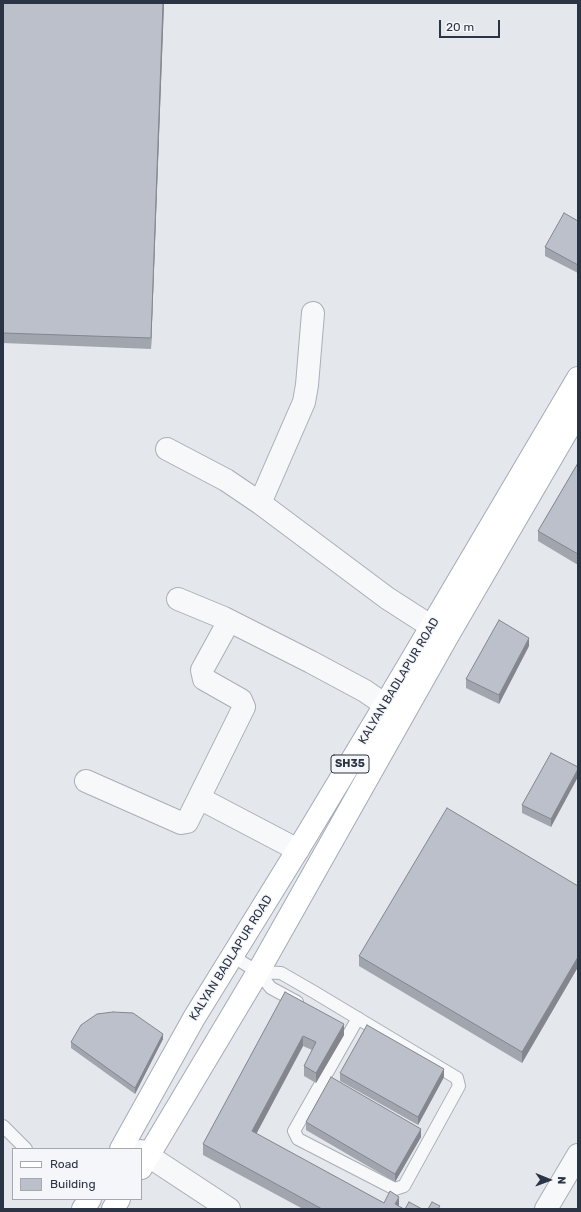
<!DOCTYPE html>
<style>
body{margin:0}
#map{position:relative;width:581px;height:1212px;overflow:hidden;background:#e4e7ec;font-family:Rubik,sans-serif}
canvas{display:block}
.frame{position:absolute;inset:0;border:4px solid #2b3445;pointer-events:none}
.legend{position:absolute;left:12px;top:1148px;width:130px;height:52px;box-sizing:border-box;background:#f4f6f9;border:1px solid #a4a8b1;margin:0;padding:5px 7px;list-style:none;font-size:12px;color:#2b3445}
.legend li{display:flex;align-items:center;gap:8px;height:20px}
.legend b{width:20px;border:1px solid #a4a8b1}
.north{position:absolute;left:529px;top:1160px;width:40px;height:40px;-webkit-text-stroke:3px #f4f6f9;paint-order:stroke;rotate:91deg;font-size:11px;font-weight:700;line-height:16px;text-align:center;color:#2b3445}
.north::after{content:'';display:block;margin:auto;width:14px;height:18px;background:#2b3445;clip-path:polygon(50% 0,100% 100%,50% 72%,0 100%)}
.scale{position:absolute;left:439px;top:20px;width:61px;height:18px;box-sizing:border-box;border:2px solid #2b3445;border-top:0;padding-left:5px;font-size:12px;line-height:14px;white-space:nowrap;color:#2b3445;-webkit-text-stroke:3px #f4f6f9;paint-order:stroke}
</style>
<div id="map">
<canvas width="581" height="1212"></canvas>
<div class="frame"></div>
<ul class="legend">
<li><b style="height:5px;background:#fff"></b>Road</li>
<li><b style="height:11px;background:#bbc0ca"></b>Building</li>
</ul>
<div class="north">N</div>
<div class="scale">20 m</div>
</div>
<script>
const ctx = document.querySelector('canvas').getContext('2d');
ctx.lineJoin = 'round';
const toPath = rows => new Path2D(rows.map(r => 'M' + r).join(''));
function trace(path, color, width, dash) { ctx.strokeStyle = color; ctx.lineWidth = width; ctx.lineCap = dash ? 'butt' : 'round'; ctx.setLineDash(dash || []); ctx.stroke(path); }
function paint(path, color) { ctx.fillStyle = color; ctx.fill(path, 'evenodd'); }
function label(font, color, halo, rows, align = 'center') {
  ctx.font = font + ' Rubik,sans-serif'; ctx.lineWidth = 3; ctx.setLineDash([]); ctx.textBaseline = 'middle'; ctx.strokeStyle = halo; ctx.fillStyle = color; for (const [text, x, y, turn = 0] of rows) {
    ctx.save(); ctx.translate(x, y); ctx.rotate((+turn || 0) * Math.PI / 180); ctx.textAlign = isNaN(turn) ? turn : align; if (halo) ctx.strokeText(text, 0, 0); ctx.fillText(text, 0, 0); ctx.restore();
  }
}
const service = toPath([
 [232,956,258,972,271,988,297,1002],
 [258,972,281,973,314,992,457,1078,459,1086,404,1186,395,1189,298,1139,294,1131,358,1018],
 [3,1126,26,1149]
]);
const minor = toPath([
 [167,449,226,480,260,503,387,598,432,627],
 [260,503,304,402,307,385,313,313],
 [178,599,224,618,311,662,365,691,401,716],
 [86,781,181,823,187,822,244,707,241,700,204,679,202,670,229,621],
 [199,798,298,850],
 [141,1151,229,1209],
 [546,1209,578,1155]
]);
const primary = toPath([
 [121,1149,194,1018,302,843,385,705,578,378],
 [141,1168,258,972,447,637,578,412],
 [83,1209,90,1199],
 [113,1209,119,1199]
]);
const wall = toPath([
 [3,3,164,3,151,349,3,343],
 [578,221,578,273,545,256,545,247],
 [578,463,578,565,538,541,538,531],
 [529,646,499,704,466,688,466,679],
 [578,767,551,827,522,813,522,805],
 [578,886,578,967,522,1063,359,966,359,956],
 [285,992,344,1035,316,1083,304,1076,304,1066,312,1050,303,1046,256,1134,384,1203,399,1206,404,1209,303,1209,203,1155,203,1144],
 [163,1039,135,1094,71,1048,71,1042],
 [340,1073,444,1077,418,1125,340,1081],
 [306,1122,421,1137,395,1182,306,1130]
]);
const shadedWall = toPath([
 [163,3,164,3,151,349,151,338],
 [529,638,529,646,499,704,499,695],
 [578,769,578,777,551,827,551,819],
 [578,957,578,967,522,1063,522,1052],
 [344,1024,344,1035,316,1083,316,1073],
 [163,1034,163,1039,135,1094,135,1088],
 [303,1036,303,1046,252,1142,252,1131],
 [444,1069,444,1077,418,1125,418,1117],
 [421,1129,421,1137,395,1182,395,1174],
 [399,1197,399,1207,395,1204]
]);
const building = toPath([
 [3,3,163,3,151,338,3,333,3,3],
 [564,213,578,221,578,265,545,247,564,213],
 [578,463,578,554,538,531,578,463],
 [499,620,529,638,499,695,466,679,499,620],
 [551,753,578,767,578,769,551,819,522,805,551,753],
 [447,808,578,886,578,957,522,1052,359,956,447,808],
 [285,992,344,1024,316,1073,304,1066,316,1042,303,1036,252,1131,384,1203,390,1191,399,1197,395,1204,404,1209,322,1209,203,1144,285,992],
 [113,1012,133,1013,163,1034,135,1088,71,1042,81,1025,97,1014,113,1012],
 [367,1025,444,1069,418,1117,340,1073,367,1025],
 [331,1077,421,1129,395,1174,306,1122,331,1077],
 [409,1202,422,1209,405,1209,409,1202],
 [432,1202,440,1206,438,1209,428,1209,432,1202]
]);
const shields = [
 [350,764,38]
];
const shieldNames = [
 ["SH35",350,764]
];
const streetNames = [
 ["KALYAN BADLAPUR ROAD",399,681,-59],
 ["KALYAN BADLAPUR ROAD",231,958,-58]
];
trace(service, '#a9aeb7', 14);
trace(minor, '#a9aeb7', 24);
trace(primary, '#a3abb8', 24);
trace(service, '#f7f8fa', 12);
trace(minor, '#f7f8fa', 22);
trace(primary, '#fff', 22);
paint(wall, '#a1a5ae');
paint(shadedWall, '#83868d');
paint(building, '#bbc0ca');
trace(building, '#83868d', 1);
for (const [x, y, w] of shields) { const box = new Path2D(); box.roundRect(x - w / 2, y - 9, w, 18, 3); ctx.fillStyle = '#f4f6f9'; ctx.fill(box); trace(box, '#2b3445', 1); }
label('bold 11px', '#2b3445', null, shieldNames);
label('12px', '#2b3445', '#f4f6f9', streetNames);
</script>
